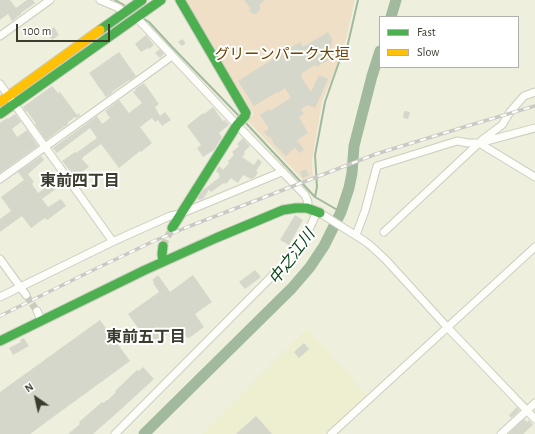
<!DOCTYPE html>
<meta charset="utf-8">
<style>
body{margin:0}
#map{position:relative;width:535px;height:434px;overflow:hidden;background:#efefde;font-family:"Alegreya Sans",sans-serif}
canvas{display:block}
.legend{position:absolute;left:379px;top:16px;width:140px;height:52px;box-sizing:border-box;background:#fff;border:1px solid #b1b1ab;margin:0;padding:5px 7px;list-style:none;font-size:12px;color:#3b3b2e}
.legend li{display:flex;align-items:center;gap:8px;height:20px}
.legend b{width:20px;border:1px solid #b1b1ab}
.north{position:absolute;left:16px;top:378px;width:40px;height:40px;-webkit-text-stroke:3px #fff;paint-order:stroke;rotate:326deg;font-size:11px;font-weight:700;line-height:16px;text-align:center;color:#3b3b2e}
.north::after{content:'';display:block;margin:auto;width:14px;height:18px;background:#3b3b2e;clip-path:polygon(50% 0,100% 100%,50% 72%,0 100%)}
.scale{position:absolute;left:16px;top:24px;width:94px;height:18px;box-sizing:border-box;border:2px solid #3b3b2e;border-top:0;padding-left:5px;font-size:12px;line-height:14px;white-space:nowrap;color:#3b3b2e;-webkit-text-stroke:3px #fff;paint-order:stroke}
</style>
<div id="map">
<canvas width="535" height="434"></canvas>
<ul class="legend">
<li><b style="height:5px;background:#4caf50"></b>Fast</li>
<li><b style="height:5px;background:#ffc107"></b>Slow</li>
</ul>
<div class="north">N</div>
<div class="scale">100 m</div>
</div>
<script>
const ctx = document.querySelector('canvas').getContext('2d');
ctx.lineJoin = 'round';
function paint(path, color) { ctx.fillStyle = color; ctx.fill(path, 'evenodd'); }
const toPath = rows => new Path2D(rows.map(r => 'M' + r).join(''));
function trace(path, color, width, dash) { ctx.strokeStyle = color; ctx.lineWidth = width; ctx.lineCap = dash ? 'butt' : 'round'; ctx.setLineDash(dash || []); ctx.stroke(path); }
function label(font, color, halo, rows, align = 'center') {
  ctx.font = font + ' "Alegreya Sans","Noto Sans JP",sans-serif'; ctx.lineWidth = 4; ctx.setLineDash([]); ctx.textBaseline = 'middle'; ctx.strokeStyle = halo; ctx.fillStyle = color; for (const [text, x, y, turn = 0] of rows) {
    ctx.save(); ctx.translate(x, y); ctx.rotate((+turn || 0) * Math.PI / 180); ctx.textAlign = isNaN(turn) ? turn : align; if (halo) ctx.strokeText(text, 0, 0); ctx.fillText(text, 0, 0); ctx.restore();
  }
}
const built = toPath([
 [307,328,368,396,326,434,202,434]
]);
const green = toPath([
 [185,0,355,0,344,48,322,102,313,154,312,161,313,176,303,180,247,120,254,114,211,45,199,22]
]);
const stream = toPath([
 [115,0,124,5],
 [144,19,149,22,173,48,240,117],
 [244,121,315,197,341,212],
 [315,197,317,187,315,155,325,102,339,62,347,48,358,0]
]);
const river = toPath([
 [391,17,396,0],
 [144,434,292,288,310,267,324,246,341,212,349,188,352,173,354,146,372,76,380,51]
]);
const building = toPath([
 [0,0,10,0,16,8,27,0,33,0,35,3,21,13,21,14,12,21,8,14,0,20],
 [244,0,265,0,260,4,260,10,258,12,255,14,253,14,248,10,251,9],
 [54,27,59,35,52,40,47,32],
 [328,32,332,39,330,59,316,67,315,65,301,74,302,76,301,77,311,92,319,75,328,79,315,108,308,105,301,109,304,114,299,117,308,133,297,140,304,150,299,153,295,147,286,156,274,144,270,136,268,137,264,132,269,129,260,115,269,109,270,111,291,98,285,88,278,93,277,92,254,106,238,81,300,42,303,47],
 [146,35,154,45,149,49,148,48,141,52,135,44],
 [182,39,186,43,182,46,178,42],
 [160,49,164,54,160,58,155,53],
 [119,52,136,76,129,81,129,80,112,92,112,93,106,97,89,73],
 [144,83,159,104,155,107,160,116,165,112,171,120,162,126,158,120,155,122,152,118,140,127,152,143,141,152,140,151,119,168,101,144,83,157,82,159,89,167,73,178,70,173,71,172,62,161,75,152,76,153,97,138,90,128,57,153,53,148,97,116,102,124,110,118,105,111,119,100,129,113,142,103,133,92,136,90,135,89],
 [52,86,58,93,60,92,77,115,79,113,80,116,76,118,75,117,67,123,68,124,46,140,35,125,36,124,27,111,26,112,23,107],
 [213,107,223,121,225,120,229,125,219,133,222,137,214,150,203,157,197,148,201,145,187,126,203,113,204,114],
 [404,111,410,112,408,119,403,118],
 [15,114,21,122,12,129,17,137,27,130,38,146,0,173,0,123,7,118,8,119],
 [243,138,250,146,244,152,245,154,242,157,254,165,258,159,262,162,256,171,258,172,255,177,251,179,243,175,238,183,231,178,226,184,224,183,211,192,209,190,203,199,200,200,197,199,203,190,220,177,218,176,220,175,216,171,219,166,223,170,229,163,228,161,234,155,232,152,239,146,237,144],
 [44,154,41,156,44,160,28,174,34,182,32,184,38,193,46,187,45,186,60,177,64,183,42,199,48,207,61,199,66,206,47,220,45,218,31,228,22,216,0,232,0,219,11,211,1,197,24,180,18,172],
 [306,169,309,175,303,178,300,172],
 [295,215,303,220,289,245,280,240],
 [255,270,261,277,245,289,239,282],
 [158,275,170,292,193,275,212,302,195,314,204,327,189,338,188,337,187,338,178,327,151,346,128,314,159,292,153,283,154,282,152,280],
 [100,320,130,361,30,434,0,434,0,392],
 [24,338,29,346,13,355,9,348,21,342,20,340],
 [304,343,309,349,299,358,294,352],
 [143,367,154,379,118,412,93,434,68,434,80,424,79,422,102,402,103,403,107,400,108,400,116,392,115,391,137,370,139,371],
 [517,407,520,410,511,418,509,415],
 [256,416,272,434,236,434],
 [524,419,527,422,529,420,533,425,523,434,508,434]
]);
const streetTunnel = toPath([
 [163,246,172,228],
 [26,295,37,311]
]);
const street = toPath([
 [100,0,119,8,123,13],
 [136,17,237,125,305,195,308,202,307,208],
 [0,36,50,0],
 [0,84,111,239,112,242],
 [482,140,502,125,510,112,524,96,535,92],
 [479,143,535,177],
 [0,179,143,77,172,56],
 [320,213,363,240,371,246,386,260,448,328,535,419],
 [384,232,479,143],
 [356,235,365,211,377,166,457,141,468,143,479,143,535,128],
 [0,259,26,295],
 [0,297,112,242,170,216,180,214,279,173,282,172],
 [37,311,41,320],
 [115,434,290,258,305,238,317,212],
 [331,434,535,247],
 [501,434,535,403]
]);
const fast = toPath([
 [100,30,142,0],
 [0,114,161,0],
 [172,228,237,125,245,116,246,113,180,0],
 [163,246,162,254,163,261],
 [0,341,145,270,216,238,283,210,296,208,307,208,320,213]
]);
const slow = toPath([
 [0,102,100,30]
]);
const rail = toPath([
 [0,316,87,273,154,241,190,226,376,154,464,127,535,106]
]);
const parkNames = [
 ["グリーンパーク大垣",282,54]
];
const neighbourhoodNames = [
 ["東前四丁目",80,181],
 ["東前五丁目",146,337]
];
const waterNames = [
 ["中之江川",292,257,-53]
];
paint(built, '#eeefd1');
paint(green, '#eedfc6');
trace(stream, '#a1ba9e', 2);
trace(river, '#a1ba9e', 11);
paint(building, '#d4d7ca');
trace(streetTunnel, '#cbcbbb', 7, [7, 3.5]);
trace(street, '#cccdbf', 9);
trace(fast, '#cccdbf', 11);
trace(slow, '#cccdbf', 11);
trace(street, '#fdfdfa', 7);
trace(fast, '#4caf50', 9);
trace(slow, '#ffc107', 9);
trace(rail, '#cacac4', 3.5);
trace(rail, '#fff', 2, [6]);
label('15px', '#6d4500', '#fff', parkNames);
label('bold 16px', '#3b3b2e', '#fff', neighbourhoodNames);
label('italic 16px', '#094317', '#fff', waterNames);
</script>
